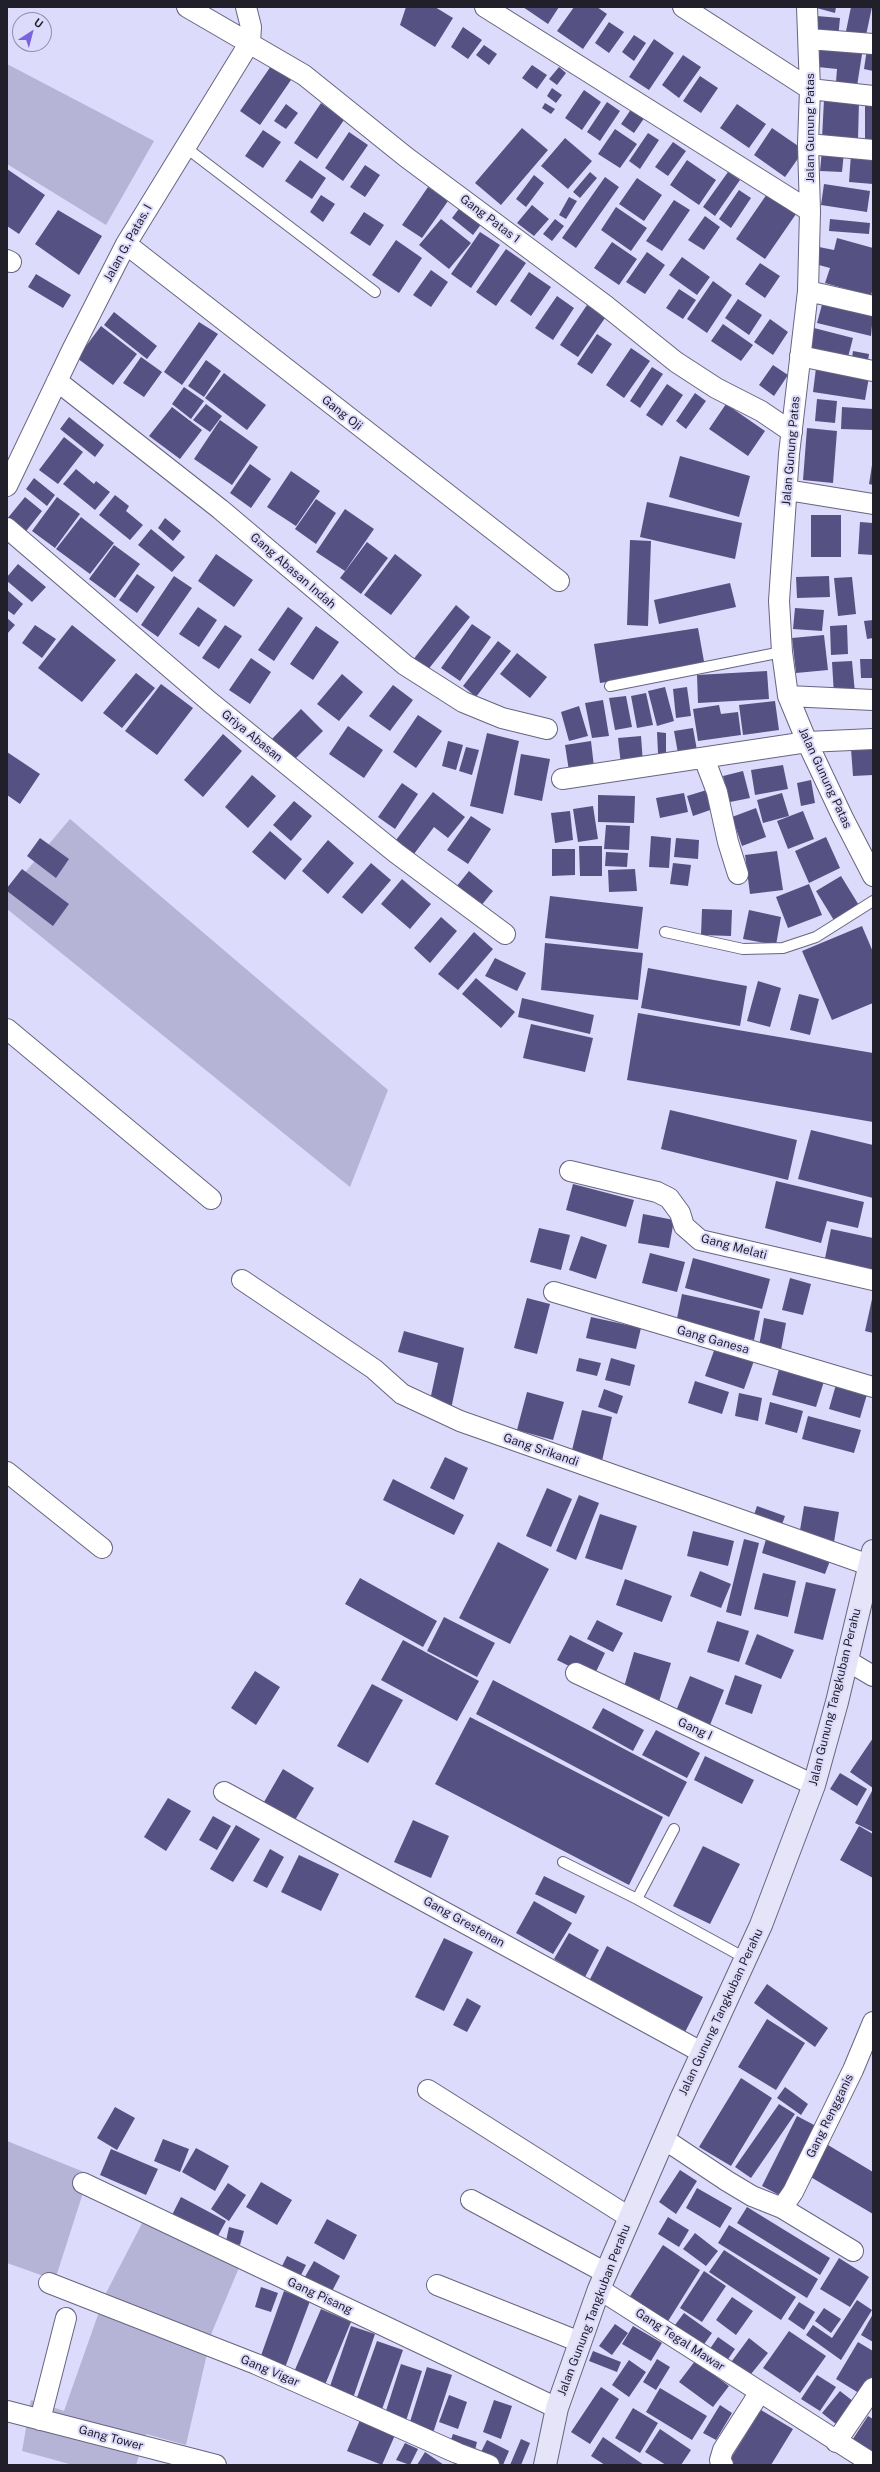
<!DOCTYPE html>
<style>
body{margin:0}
#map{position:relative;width:880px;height:2472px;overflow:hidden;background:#dddbfb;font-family:"Public Sans",sans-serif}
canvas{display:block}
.frame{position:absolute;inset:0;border:8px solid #201f2a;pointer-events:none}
.north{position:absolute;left:12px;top:12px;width:40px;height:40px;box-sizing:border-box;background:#dddbfb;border:1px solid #9190a7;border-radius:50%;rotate:36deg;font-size:11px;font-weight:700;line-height:16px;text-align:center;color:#201f2a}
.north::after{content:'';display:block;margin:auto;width:14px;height:18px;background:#7a63de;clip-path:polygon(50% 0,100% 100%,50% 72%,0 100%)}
</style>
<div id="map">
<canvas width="880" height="2472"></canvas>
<div class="frame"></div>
<div class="north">U</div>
</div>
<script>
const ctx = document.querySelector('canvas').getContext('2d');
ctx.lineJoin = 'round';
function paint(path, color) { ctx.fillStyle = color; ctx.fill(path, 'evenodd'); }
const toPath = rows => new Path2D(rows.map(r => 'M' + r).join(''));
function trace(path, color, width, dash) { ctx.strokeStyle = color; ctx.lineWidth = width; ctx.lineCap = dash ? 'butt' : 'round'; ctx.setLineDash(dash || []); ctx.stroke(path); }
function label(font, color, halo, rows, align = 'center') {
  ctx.font = font + ' "Public Sans",sans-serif'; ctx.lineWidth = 4; ctx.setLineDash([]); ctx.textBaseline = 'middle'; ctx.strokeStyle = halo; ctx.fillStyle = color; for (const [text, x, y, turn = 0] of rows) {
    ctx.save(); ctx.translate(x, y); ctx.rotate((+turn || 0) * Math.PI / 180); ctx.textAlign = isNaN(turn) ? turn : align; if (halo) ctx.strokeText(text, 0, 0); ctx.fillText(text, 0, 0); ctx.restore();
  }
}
const green = toPath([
 [7,64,154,141,106,225,7,164],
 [70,819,388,1090,350,1187,7,909,7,894],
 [7,2141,89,2174,55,2280,7,2263],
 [152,2204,246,2251,212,2332,186,2445,146,2434,136,2465,73,2465,22,2451,31,2400,64,2411,105,2295]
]);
const building = toPath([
 [406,7,435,7,453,18,435,47,400,25],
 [523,7,559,7,548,24],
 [574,7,597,7,607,14,583,49,557,31],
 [813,7,836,7,835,13],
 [851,7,872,7,865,40,845,36],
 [817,16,840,18,838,39,815,37],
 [609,22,624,32,609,53,595,43],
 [463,27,482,40,468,59,451,47],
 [634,35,646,43,634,61,622,52],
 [654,39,674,53,649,90,629,77],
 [820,44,863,48,857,86,836,82,837,69,818,67],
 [484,45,497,54,489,65,476,55],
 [867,49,873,50,873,71,864,69],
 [683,55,701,67,679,98,662,85],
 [532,65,547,75,537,89,522,78],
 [271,66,291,80,260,125,240,111],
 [559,67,566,73,557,85,549,79],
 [700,76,718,88,701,113,683,101],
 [552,88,562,95,556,103,547,96],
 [584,90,601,102,582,130,565,118],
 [824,100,859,102,858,139,822,138],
 [607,102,620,111,600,141,587,132],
 [321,103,344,120,317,159,294,143],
 [545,103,555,109,551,114,542,108],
 [286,104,298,113,286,129,274,121],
 [737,104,766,124,749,148,720,128],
 [865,104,873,105,873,142,865,142],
 [634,105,647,114,634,133,621,124],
 [522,128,548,150,501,205,475,183],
 [772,128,804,150,785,177,754,155],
 [615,129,637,144,620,168,598,154],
 [263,130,281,142,263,168,245,156],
 [349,132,368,145,343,181,325,168],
 [648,133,659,140,640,169,629,161],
 [565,138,592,161,568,189,541,166],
 [673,142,686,151,668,176,655,167],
 [822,150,844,152,842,172,820,171],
 [851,154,873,155,873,184,849,182],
 [300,160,326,178,312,199,285,181],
 [687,160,716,180,699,205,670,185],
 [365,165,380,175,365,197,350,187],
 [7,169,45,195,19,234,7,226],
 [590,172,597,178,580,198,573,192],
 [728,172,740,180,715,216,703,207],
 [534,175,544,183,526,207,516,199],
 [605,177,619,187,576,248,562,238],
 [637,178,662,195,644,221,619,204],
 [824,184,870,191,867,212,821,205],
 [428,187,448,201,422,238,402,225],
 [739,190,751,198,731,228,719,219],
 [767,194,796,214,765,259,736,239],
 [321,195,335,204,323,222,310,212],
 [569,197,577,201,566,219,559,215],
 [674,200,690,210,662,251,646,241],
 [532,205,549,219,534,236,517,223],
 [461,206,482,223,473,235,452,218],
 [616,207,647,228,631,251,601,230],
 [58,210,102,236,79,275,35,244],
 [364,212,384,225,370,246,350,233],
 [705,216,720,227,704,250,688,240],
 [441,219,471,243,449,269,419,245],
 [555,219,564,226,552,241,543,234],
 [830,219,870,223,869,234,829,231],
 [480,232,500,245,471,288,451,274],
 [837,238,873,248,873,287,871,296,825,283,830,268,815,264,819,247,834,250],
 [396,240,422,258,399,293,372,275],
 [612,242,637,259,619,285,594,268],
 [506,249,526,263,496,306,476,292],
 [647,252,665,265,645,294,626,282],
 [682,257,710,277,697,295,669,275],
 [760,263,780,276,765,298,745,284],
 [431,270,448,282,431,307,413,295],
 [529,272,551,287,531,316,510,301],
 [36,274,71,295,63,308,28,287],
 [713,281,732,295,707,333,687,319],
 [679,289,696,300,683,319,666,308],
 [557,296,574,308,553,340,535,328],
 [738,299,762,315,749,335,725,318],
 [823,301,873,314,871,336,817,323],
 [587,305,605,318,578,357,560,345],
 [114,312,157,346,147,359,104,325],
 [770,319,788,332,773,355,754,342],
 [199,322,218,334,182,385,164,372],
 [723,324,753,345,741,361,711,341],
 [101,326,137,354,113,385,77,358],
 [814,328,853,338,847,361,809,352],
 [597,334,612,344,592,374,577,364],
 [631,348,650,361,624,398,606,385],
 [853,351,869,354,867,367,851,364],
 [141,357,162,372,144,397,123,383],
 [206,360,221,371,204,397,188,386],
 [773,365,788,375,774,396,759,385],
 [652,367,663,374,640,408,630,401],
 [816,368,869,377,865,400,813,392],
 [224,373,266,405,247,430,205,398],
 [667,384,683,395,662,426,646,415],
 [184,387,204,401,191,419,172,404],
 [695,393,706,401,686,429,676,421],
 [817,399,837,401,835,423,815,421],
 [206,404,222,416,210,432,193,420],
 [726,404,765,431,748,456,709,429],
 [172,407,202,430,180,459,149,436],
 [842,407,873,409,872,430,841,429],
 [69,417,104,445,95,457,60,429],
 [220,420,258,447,232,485,194,459],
 [807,428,837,431,833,483,803,480],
 [64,437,83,452,58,484,39,470],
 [680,456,750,476,739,517,669,497],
 [250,464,271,479,251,508,230,493],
 [872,465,873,465,873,485,869,484],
 [76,469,94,484,96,481,110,492,95,510,63,484],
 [291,471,320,491,296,526,267,507],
 [34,478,55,495,47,506,26,489],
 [115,495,129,506,126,511,143,525,130,540,99,515],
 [25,497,42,511,23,535,7,519],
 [57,497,80,514,55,548,32,531],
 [316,499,336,513,316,544,295,529],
 [647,502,742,523,735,559,640,537],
 [345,509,374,529,345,571,316,552],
 [811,515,841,515,841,557,811,557],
 [81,517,114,543,90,574,56,549],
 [165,518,181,531,173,541,158,528],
 [860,522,873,523,873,555,858,554],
 [151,529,185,557,172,572,138,545],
 [630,540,651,541,648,626,627,625],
 [367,542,388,558,361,594,340,578],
 [114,545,140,564,115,598,89,579],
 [216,554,253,580,234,607,198,581],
 [395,554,422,575,391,615,364,595],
 [18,564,46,587,32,602,7,581,7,577],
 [137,574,155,587,137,613,119,600],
 [174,576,192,588,158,637,141,625],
 [829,576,830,597,797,598,796,577],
 [852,577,856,614,838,616,834,578],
 [730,583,736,607,659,624,654,600],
 [7,590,23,604,14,615,7,610],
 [456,605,470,617,423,676,409,665],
 [198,607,217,620,199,647,179,634],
 [288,607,303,618,274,661,258,650],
 [795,608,824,610,822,631,793,629],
 [7,618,15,625,7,634],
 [873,620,873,638,867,639,864,621],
 [472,624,491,637,460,681,441,668],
 [35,625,56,639,42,658,22,643],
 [72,625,116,660,82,702,38,668],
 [225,625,242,636,219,669,202,658],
 [847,625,848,654,831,655,830,626],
 [316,626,339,642,313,680,290,664],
 [698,628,705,667,600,683,594,644],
 [824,635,828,670,796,673,792,638],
 [498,641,511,651,476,697,463,686],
 [517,653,547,677,530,698,500,674],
 [251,658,271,672,250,704,229,690],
 [860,659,873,659,873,678,861,678],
 [852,661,855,693,834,695,832,662],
 [767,671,769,699,698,703,697,675],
 [136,673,155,688,122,728,103,713],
 [342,674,363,692,339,721,317,704],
 [161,684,193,708,157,755,125,731],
 [393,685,413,700,390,731,369,716],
 [665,687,674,721,657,726,648,691],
 [687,687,691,716,676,718,673,689],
 [646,693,653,725,637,728,631,696],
 [626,696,632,727,615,730,609,698],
 [603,700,609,736,592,738,585,703],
 [775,701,779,730,743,735,739,705],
 [719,705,721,714,738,712,741,735,698,741,693,709],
 [579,706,588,736,569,741,561,712],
 [301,709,323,731,293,761,271,740],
 [418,715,442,731,416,768,393,752],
 [348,726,383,750,364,778,329,754],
 [693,728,698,756,679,759,674,731],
 [657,732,666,733,666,753,658,753],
 [487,733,519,741,503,814,470,806],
 [223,734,242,751,203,797,184,780],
 [641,736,643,763,621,765,618,738],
 [448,741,463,745,456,770,442,766],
 [591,741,594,767,569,771,565,745],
 [466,747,479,750,472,775,459,771],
 [873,747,873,775,853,776,851,749],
 [7,752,40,774,20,804,7,795],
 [521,754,550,759,542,801,514,795],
 [783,765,788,789,755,795,751,770],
 [743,771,750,798,730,802,723,776],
 [252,775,276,796,248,828,225,807],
 [811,780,815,803,801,806,797,783],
 [402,783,418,794,395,829,378,817],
 [710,789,716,808,693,816,687,796],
 [433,792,465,817,448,838,434,827,414,854,396,840],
 [684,793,688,812,660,818,656,798],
 [782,793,789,816,763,823,757,800],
 [598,795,635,796,634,823,598,822],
 [294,801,312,816,291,841,273,825],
 [593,806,598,839,578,842,573,809],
 [756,808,766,837,742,846,732,817],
 [570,811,573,840,555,843,551,813],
 [803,811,814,839,788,849,777,821],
 [471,816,491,829,468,864,447,850],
 [606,825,630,826,629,850,604,849],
 [270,831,302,859,285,880,252,852],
 [651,836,671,838,669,868,649,867],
 [826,837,840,868,809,883,795,851],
 [40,838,69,859,56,878,27,856],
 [676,838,699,840,698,859,674,857],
 [328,840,354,863,328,894,302,871],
 [579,846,602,846,602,876,580,876],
 [552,849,575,849,575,875,552,876],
 [777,851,783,890,750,894,745,855],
 [606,852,628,853,627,867,605,866],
 [371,863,391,880,362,914,342,897],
 [673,863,691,865,688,886,670,884],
 [22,869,69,904,53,926,7,891,7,888],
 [635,869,637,891,609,892,608,870],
 [469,871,493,891,476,912,452,892],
 [841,876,860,907,835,922,816,891],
 [402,879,431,904,410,929,381,904],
 [809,884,822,915,788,928,776,897],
 [550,896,643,907,638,949,545,938],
 [702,909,732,910,731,936,701,935],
 [749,910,781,917,776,945,743,939],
 [441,917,457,931,430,963,414,948],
 [862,926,873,952,873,1003,832,1020,802,951],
 [474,932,493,949,458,990,438,974],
 [545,943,643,953,638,1000,541,990],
 [495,958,526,973,517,991,485,976],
 [648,968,747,986,740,1026,641,1008],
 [476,978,515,1012,501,1028,462,994],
 [758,981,781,988,770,1027,747,1021],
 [799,994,819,999,810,1035,790,1030],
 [522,998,594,1015,590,1034,518,1017],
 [638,1013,873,1053,873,1122,627,1080],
 [531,1024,593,1038,585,1072,523,1058],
 [670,1110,797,1140,788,1180,661,1149],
 [811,1130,873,1145,873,1198,798,1179],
 [776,1181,864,1202,858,1228,827,1221,821,1243,765,1228],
 [573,1184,634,1200,626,1227,566,1210],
 [643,1214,674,1220,669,1248,638,1243],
 [539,1228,570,1235,561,1270,530,1262],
 [831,1229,873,1238,873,1273,824,1263],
 [581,1236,607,1245,596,1279,569,1270],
 [650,1253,685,1262,677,1292,642,1283],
 [693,1258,770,1279,762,1309,685,1288],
 [790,1278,811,1284,803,1315,782,1310],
 [682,1294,760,1311,754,1340,676,1323],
 [527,1298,550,1304,537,1354,514,1348],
 [872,1299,873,1299,873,1333,865,1331],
 [591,1317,641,1328,636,1349,586,1338],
 [764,1318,786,1323,781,1350,759,1346],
 [404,1331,464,1348,451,1409,429,1405,438,1363,398,1352],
 [716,1345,755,1358,744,1389,705,1376],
 [579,1358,601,1363,597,1376,576,1371],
 [611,1358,635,1365,630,1386,605,1380],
 [780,1365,825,1378,816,1407,772,1395],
 [695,1381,729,1392,722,1414,688,1403],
 [837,1381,868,1391,860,1418,829,1409],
 [604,1389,623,1396,617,1414,598,1407],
 [527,1392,564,1402,553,1440,517,1430],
 [739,1393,762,1398,758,1421,735,1416],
 [770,1402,803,1411,797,1433,765,1424],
 [582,1410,612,1417,602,1461,571,1454],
 [808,1416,861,1430,854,1453,802,1439],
 [445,1457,468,1468,454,1500,430,1488],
 [393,1479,464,1515,454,1535,383,1500],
 [547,1488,572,1499,551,1547,526,1536],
 [579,1495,599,1503,576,1560,556,1551],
 [757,1506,785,1516,780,1530,752,1521],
 [804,1506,839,1512,834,1542,799,1536],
 [600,1514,637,1526,622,1570,585,1558],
 [693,1531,734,1541,728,1566,687,1556],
 [767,1536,831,1558,825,1574,762,1553],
 [744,1539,759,1543,741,1616,726,1612],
 [498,1542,549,1569,510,1644,459,1618],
 [700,1571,731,1584,721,1608,690,1596],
 [763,1573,796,1581,788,1617,754,1609],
 [360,1578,437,1621,423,1647,345,1604],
 [625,1579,672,1596,662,1622,616,1605],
 [806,1582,836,1589,823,1640,794,1633],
 [444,1617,495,1643,477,1677,427,1651],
 [597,1620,623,1633,613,1652,587,1639],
 [717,1621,749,1631,739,1662,707,1652],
 [757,1634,794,1650,781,1679,745,1664],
 [570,1635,605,1653,593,1678,557,1660],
 [403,1640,479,1681,457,1721,381,1680],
 [634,1652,671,1663,658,1705,622,1694],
 [255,1671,280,1687,256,1725,231,1708],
 [735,1675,762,1685,752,1714,725,1704],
 [690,1676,724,1690,708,1730,674,1716],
 [493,1680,687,1782,669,1817,476,1714],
 [372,1684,403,1700,368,1763,337,1746],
 [603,1708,644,1730,633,1751,592,1728],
 [470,1717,663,1817,629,1885,435,1784],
 [656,1730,700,1753,687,1778,642,1755],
 [873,1738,873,1788,850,1772],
 [705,1756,754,1780,742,1804,694,1780],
 [283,1769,314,1788,295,1820,264,1802],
 [840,1773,867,1789,857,1806,830,1789],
 [873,1789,873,1832,855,1823],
 [168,1798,191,1811,166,1851,144,1837],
 [213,1816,231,1826,217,1850,199,1840],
 [413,1820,449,1836,431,1878,394,1862],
 [236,1825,260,1839,233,1882,210,1869],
 [859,1826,873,1834,873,1878,840,1860],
 [703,1846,740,1864,710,1924,673,1906],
 [270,1849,284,1857,267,1888,253,1881],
 [299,1855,339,1874,321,1911,281,1892],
 [544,1876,585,1896,576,1914,535,1894],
 [534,1901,572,1923,553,1954,516,1933],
 [569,1933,599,1950,585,1977,554,1959],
 [444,1938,473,1952,444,2011,415,1997],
 [607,1946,703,1997,684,2034,588,1983],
 [767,1984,828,2028,815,2047,754,2003],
 [467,1998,481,2006,467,2032,453,2025],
 [767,2019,805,2043,776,2090,738,2067],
 [741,2078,772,2098,731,2166,699,2147],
 [785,2087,808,2104,801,2115,777,2098],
 [779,2104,795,2114,751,2178,735,2167],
 [115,2107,135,2118,117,2150,97,2138],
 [797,2116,816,2126,781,2196,762,2186],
 [163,2139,189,2149,180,2172,154,2161],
 [828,2145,873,2172,873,2214,809,2176],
 [196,2148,229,2166,215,2191,182,2172],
 [111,2149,158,2169,146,2195,100,2175],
 [680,2170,697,2181,676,2214,659,2202],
 [261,2182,292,2200,277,2225,246,2207],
 [228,2183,246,2195,229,2221,211,2209],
 [697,2188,732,2208,720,2228,686,2208],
 [181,2197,226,2221,214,2243,170,2219],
 [747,2207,830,2258,820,2275,737,2223],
 [668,2217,689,2230,679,2247,658,2234],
 [327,2219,357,2235,344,2260,314,2243],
 [729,2225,818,2279,807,2298,718,2243],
 [229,2227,244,2231,240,2245,226,2241],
 [695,2233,718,2251,706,2266,683,2249],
 [663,2245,700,2270,665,2326,627,2301],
 [724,2250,796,2297,781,2320,709,2272],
 [287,2256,306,2265,299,2279,280,2270],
 [839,2258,869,2277,850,2307,820,2289],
 [314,2261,340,2276,329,2297,302,2282],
 [704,2271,726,2286,702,2322,680,2308],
 [261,2287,278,2293,271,2312,255,2307],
 [284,2291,310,2301,283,2373,258,2364],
 [732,2297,753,2311,736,2335,716,2320],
 [857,2300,872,2310,841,2360,806,2335,813,2325,832,2338],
 [799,2302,815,2312,804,2330,788,2319],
 [824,2308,841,2319,831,2333,815,2321],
 [321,2309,351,2322,322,2392,291,2379],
 [684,2313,712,2333,700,2350,672,2329],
 [873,2314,873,2342,861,2335],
 [615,2324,628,2333,612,2355,599,2346],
 [351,2326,375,2334,352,2401,328,2392],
 [633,2326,662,2343,651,2361,622,2344],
 [789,2331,826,2356,800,2393,763,2368],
 [718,2337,735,2349,724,2365,707,2353],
 [749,2338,768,2353,747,2379,729,2365],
 [377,2341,403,2350,380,2415,354,2406],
 [858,2342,873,2351,873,2377,862,2395,836,2379],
 [593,2351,621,2362,617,2372,589,2361],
 [657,2359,670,2367,656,2390,643,2382],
 [629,2360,646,2372,629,2397,612,2385],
 [695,2361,729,2386,713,2407,679,2382],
 [401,2364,422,2371,405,2424,384,2417],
 [427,2367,452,2375,433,2433,409,2425],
 [817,2375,836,2387,820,2411,801,2399],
 [601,2387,619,2399,590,2444,571,2432],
 [660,2388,707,2416,692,2440,646,2412],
 [840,2391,858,2405,841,2428,822,2413],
 [449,2395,467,2402,458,2429,439,2422],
 [494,2400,512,2406,501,2439,483,2432],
 [720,2405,732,2413,716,2440,703,2433],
 [633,2408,658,2423,640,2453,615,2438],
 [761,2410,793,2429,771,2465,731,2465,728,2463],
 [868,2416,873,2419,873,2461,849,2445],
 [360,2420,395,2435,382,2465,347,2451],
 [660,2429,691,2450,681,2465,666,2465,645,2452],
 [453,2434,477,2442,474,2454,449,2445],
 [603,2437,644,2465,605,2465,591,2456],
 [521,2439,530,2443,521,2465,510,2465],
 [487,2440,509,2451,503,2465,479,2456],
 [405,2443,418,2449,410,2465,396,2460],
 [425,2452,444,2465,417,2465]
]);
const lane = toPath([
 [185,147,375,292],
 [610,686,782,652],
 [665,932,743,949,783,948,816,937,873,901],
 [563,1862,637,1899,745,1958],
 [637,1899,674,1829]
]);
const street = toPath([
 [187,7,304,75,406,157,605,305,676,362,716,388,761,411,792,432],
 [485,7,810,211],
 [683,7,810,89,873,96],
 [807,7,810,89,808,144,810,211,808,291,789,454,779,601,782,652,788,696,807,742,843,818,873,876],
 [809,39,873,44],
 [808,144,873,150],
 [126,244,559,581],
 [7,260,11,262],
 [808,291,873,306],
 [800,356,873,371],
 [57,381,220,509,405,665,463,702,502,718,547,729],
 [7,486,72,350,126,244,250,42,251,27,246,7],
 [787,490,873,504],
 [7,528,210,702,396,853,505,934],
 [788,696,873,700],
 [704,758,717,792,728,842,738,874],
 [562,779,807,742,873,739],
 [7,1029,211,1199],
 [570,1171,657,1192,669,1198,680,1213,684,1226,700,1240,873,1280],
 [242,1280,374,1369,402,1394,460,1421,869,1565],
 [554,1292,873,1387],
 [7,1472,102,1548],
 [846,1660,873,1676],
 [576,1673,814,1785],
 [224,1792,703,2053],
 [428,2090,629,2217],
 [664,2139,727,2181,752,2196,782,2208,793,2192,853,2070,873,2022],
 [83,2183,557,2408],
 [471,2200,606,2273],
 [782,2208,853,2251],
 [49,2283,256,2364,457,2453,489,2465],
 [437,2285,580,2342],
 [599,2289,873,2464],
 [7,2411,216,2465],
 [40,2420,66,2318],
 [836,2442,873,2388],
 [723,2465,720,2460,723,2450,760,2392]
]);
const secondary = toPath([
 [545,2465,557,2408,599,2289,681,2099,761,1925,814,1785,837,1702,873,1551]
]);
const streetNames = [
 ["Jalan Gunung Patas",810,128,-90],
 ["Gang Patas 1",490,219,37],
 ["Jalan G. Patas. I",128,243,-61],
 ["Gang Oji",342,413,38],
 ["Jalan Gunung Patas",791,451,-85],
 ["Gang Abasan Indah",293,571,41],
 ["Griya Abasan",252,736,39],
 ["Jalan Gunung Patas",825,778,65],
 ["Gang Melati",734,1247,15],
 ["Gang Ganesa",713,1340,16],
 ["Gang Srikandi",541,1450,19],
 ["Jalan Gunung Tangkuban Perahu",835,1697,-76],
 ["Gang I",695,1729,25],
 ["Gang Grestenan",464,1922,29],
 ["Jalan Gunung Tangkuban Perahu",721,2012,-65],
 ["Gang Rengganis",830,2116,-64],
 ["Gang Pisang",320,2296,25],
 ["Jalan Gunung Tangkuban Perahu",594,2310,-69],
 ["Gang Tegal Mawar",680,2340,33],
 ["Gang Vigar",270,2371,23],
 ["Gang Tower",111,2438,15]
];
paint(green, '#b5b3d6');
paint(building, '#565183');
trace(lane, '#676581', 12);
trace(street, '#676581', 22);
trace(secondary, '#676581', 24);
trace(lane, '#fff', 10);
trace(street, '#fff', 20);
trace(secondary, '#e6e4f8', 22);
label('12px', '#201f2a', '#dddbfb', streetNames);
</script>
